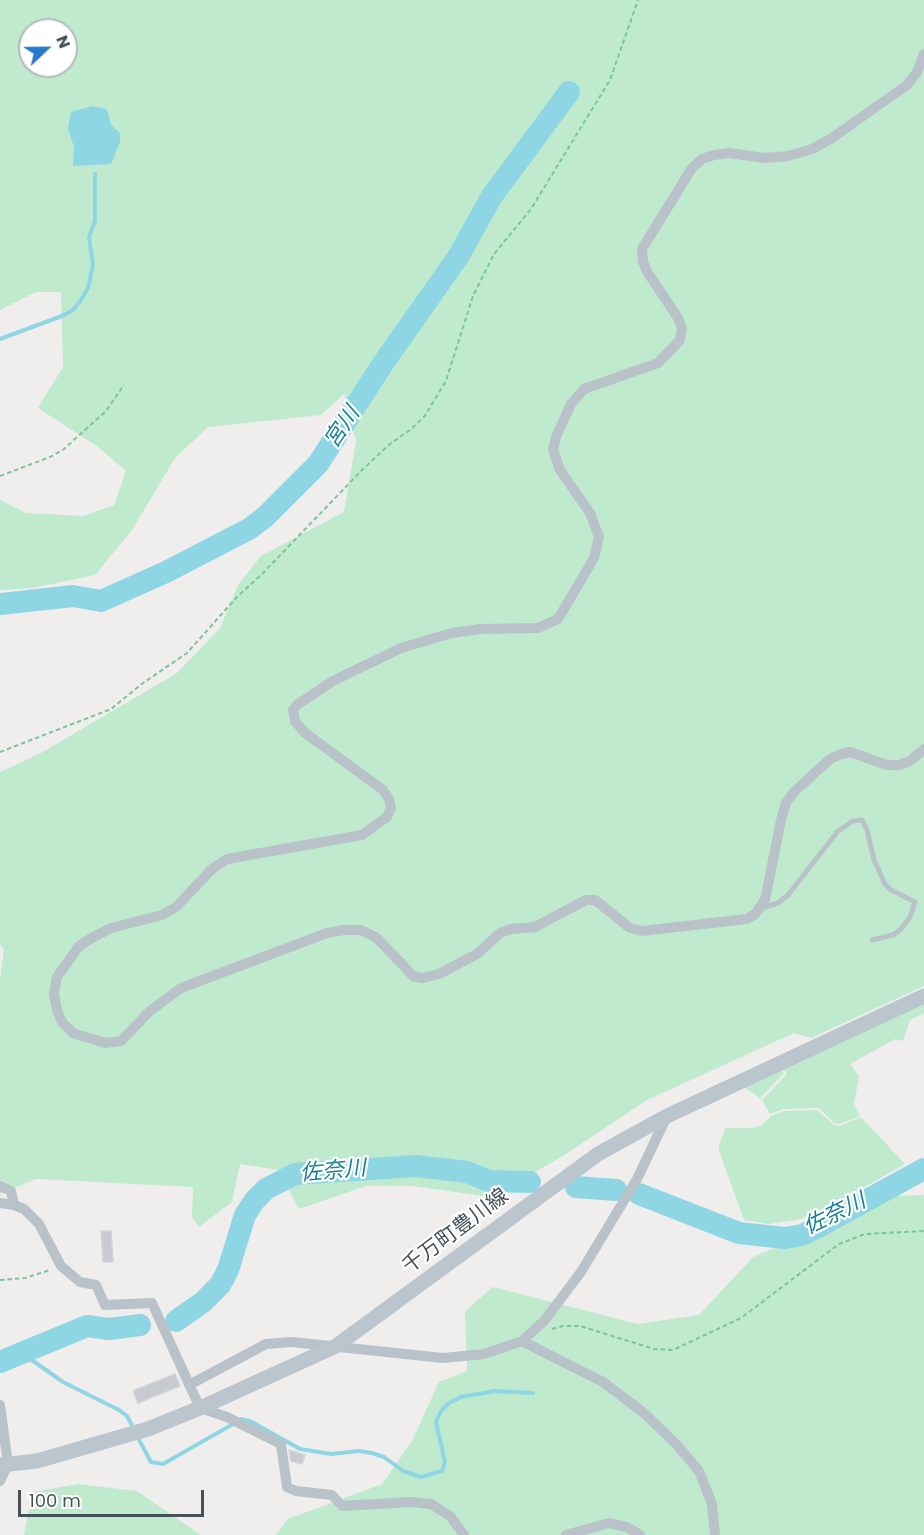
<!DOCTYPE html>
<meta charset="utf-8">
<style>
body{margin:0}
#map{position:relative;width:924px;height:1535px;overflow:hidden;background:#f0eded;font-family:Poppins,sans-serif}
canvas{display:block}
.north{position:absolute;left:18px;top:18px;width:60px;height:60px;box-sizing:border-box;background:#fff;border:2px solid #b5b9bd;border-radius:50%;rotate:68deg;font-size:16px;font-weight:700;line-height:24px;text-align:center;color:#475159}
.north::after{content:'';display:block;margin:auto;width:21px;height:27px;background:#287acf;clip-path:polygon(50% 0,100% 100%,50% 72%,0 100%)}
.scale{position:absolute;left:18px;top:1490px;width:186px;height:27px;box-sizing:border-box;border:3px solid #475159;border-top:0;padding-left:8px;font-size:18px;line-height:21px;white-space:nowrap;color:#475159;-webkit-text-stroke:4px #fff;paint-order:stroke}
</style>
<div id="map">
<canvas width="924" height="1535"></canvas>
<div class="north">N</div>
<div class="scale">100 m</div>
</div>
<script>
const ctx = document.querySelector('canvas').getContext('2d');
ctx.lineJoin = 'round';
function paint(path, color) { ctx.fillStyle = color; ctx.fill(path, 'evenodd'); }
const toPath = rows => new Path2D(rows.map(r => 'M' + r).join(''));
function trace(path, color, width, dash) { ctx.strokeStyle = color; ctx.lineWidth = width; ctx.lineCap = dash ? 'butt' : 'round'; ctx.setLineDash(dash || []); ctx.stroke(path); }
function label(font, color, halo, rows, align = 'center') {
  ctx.font = font + ' Poppins,"Noto Sans JP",sans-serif'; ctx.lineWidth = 4.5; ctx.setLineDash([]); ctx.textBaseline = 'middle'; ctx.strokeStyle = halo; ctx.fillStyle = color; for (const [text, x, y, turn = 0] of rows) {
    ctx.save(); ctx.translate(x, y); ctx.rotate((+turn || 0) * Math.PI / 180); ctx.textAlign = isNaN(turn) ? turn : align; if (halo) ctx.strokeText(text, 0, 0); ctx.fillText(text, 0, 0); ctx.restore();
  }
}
const green = toPath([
 [0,0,924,0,924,986,811,1038,794,1033,647,1100,563,1156,491,1197,412,1186,366,1186,299,1209,279,1170,240,1164,232,1202,199,1227,192,1217,193,1187,36,1179,0,1194,0,981,4,950,0,944,0,772,41,753,177,673,220,628,238,585,261,556,344,512,356,441,344,394,321,415,208,427,175,458,132,530,95,575,33,588,0,590,0,500,26,513,84,516,114,505,126,471,98,447,38,408,63,367,61,292,36,292,0,310],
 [30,30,66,30,66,66,30,66],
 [924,1003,924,1013,910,1020,903,1041,895,1039,850,1064,859,1076,854,1104,860,1116,840,1124,834,1123,819,1108,784,1109,770,1114,762,1100,787,1074,782,1068],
 [781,1068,784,1073,760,1098,743,1086],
 [817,1110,834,1125,840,1126,861,1117,905,1164,833,1205,801,1219,769,1224,744,1220,719,1151,719,1144,726,1128,754,1128,762,1125,771,1116,784,1111],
 [924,1195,924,1535,276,1535,288,1519,382,1484,412,1441,439,1382,467,1371,465,1311,493,1287,638,1324,699,1315,753,1257,897,1196],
 [78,1484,137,1491,201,1535,24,1535,32,1492]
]);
const water = toPath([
 [92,106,107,109,111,125,120,133,120,142,111,164,73,166,74,147,68,129,71,112]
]);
const stream = toPath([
 [0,339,62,316,73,310,81,300,88,288,93,265,89,237,95,221,95,174],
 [22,1353,63,1382,119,1410,127,1416,134,1429],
 [241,1419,250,1421,300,1449,331,1454,359,1451,372,1453,384,1457,403,1471,421,1477,442,1471,445,1462,436,1422,441,1411,449,1403,461,1397,495,1391,533,1393],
 [137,1436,151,1462,163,1464,235,1423]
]);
const river = toPath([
 [0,604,73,596,101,601,166,572,249,529,265,517,318,464,384,362,458,257,492,196,569,92],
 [576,1187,616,1190],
 [639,1194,739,1233,785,1238,802,1235,818,1227,924,1169],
 [176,1321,203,1302,220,1285,228,1270,245,1215,255,1200,266,1189,295,1174,416,1166,467,1172,489,1181,530,1182],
 [0,1362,87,1326,109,1329,140,1325]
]);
const building = toPath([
 [101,1231,111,1231,113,1262,103,1262,101,1231],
 [175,1374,180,1386,138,1403,133,1391,175,1374],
 [289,1450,305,1455,302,1464,291,1461,289,1450]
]);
const path = toPath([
 [0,476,50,457,64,449,106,411,124,385],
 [0,752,111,709,143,683,187,653,236,598,263,573,363,469,390,444,410,430,424,417,446,381,473,296,494,254,531,209,610,80,638,0],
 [0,1280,25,1278,50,1270],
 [552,1329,563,1326,580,1326,654,1349,673,1350,741,1318,839,1244,865,1234,924,1231]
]);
const service = toPath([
 [762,908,778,903,788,895,838,831,853,821,862,820,867,830,874,860,885,884,891,890,915,902,910,917,901,929,893,935,872,940]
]);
const minor = toPath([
 [924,54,917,72,907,85,832,138,812,149,788,156,765,158,729,153,714,155,702,159,692,168,642,249,643,262,648,273,678,318,682,328,680,340,658,363,584,389,571,404,556,437,553,450,560,470,590,513,599,537,594,558,558,619,538,628,480,629,452,633,401,648,333,681,297,705,293,710,295,721,304,732,383,790,389,799,391,808,387,817,362,835,227,859,212,869,176,907,162,915,111,928,90,939,79,946,57,977,54,994,57,1010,62,1022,73,1033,105,1043,121,1041,150,1011,181,988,327,933,344,930,361,930,377,938,413,976,422,978,439,974,477,954,500,933,511,929,535,927,586,900,595,900,630,928,642,931,747,919,755,914,765,900,781,820,786,803,794,792,830,759,841,754,850,752,887,765,899,765,910,761,924,749],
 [0,1186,11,1191,14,1205,24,1209,39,1224,61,1266,80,1282,96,1285,105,1305,152,1303,200,1408,227,1417,281,1444,287,1487,296,1491,332,1495,342,1506,411,1502,431,1504,450,1516,464,1535],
 [0,1203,14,1205],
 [522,1341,603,1382,644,1413,677,1445,699,1471,712,1504,715,1535],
 [189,1385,266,1344,292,1342,443,1358,484,1354,522,1341,544,1321,581,1272,637,1179,667,1116],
 [0,1405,8,1464,0,1481],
 [566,1535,609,1523,627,1527,640,1535]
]);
const secondary = toPath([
 [0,1465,37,1461,148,1429,200,1408,336,1346,598,1154,667,1116,924,996]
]);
const streetNames = [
 ["千万町豊川線",456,1232,-37]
];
const waterNames = [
 ["宮川",343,428,-56],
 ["佐奈川",333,1172,-5],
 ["佐奈川",835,1215,-26]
];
paint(green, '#bfeacd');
paint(water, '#8fd6e4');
trace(stream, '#8fd6e4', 4);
trace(river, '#8fd6e4', 22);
paint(building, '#c7cad0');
trace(building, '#d2d4d8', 1.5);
trace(path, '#7ac59c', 2, [4.5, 3]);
trace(service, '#bac2c9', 5);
trace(minor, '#bac2c9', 10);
trace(secondary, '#bac5ce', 15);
label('21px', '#475159', '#fff', streetNames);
label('italic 22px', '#188094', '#fff', waterNames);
</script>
